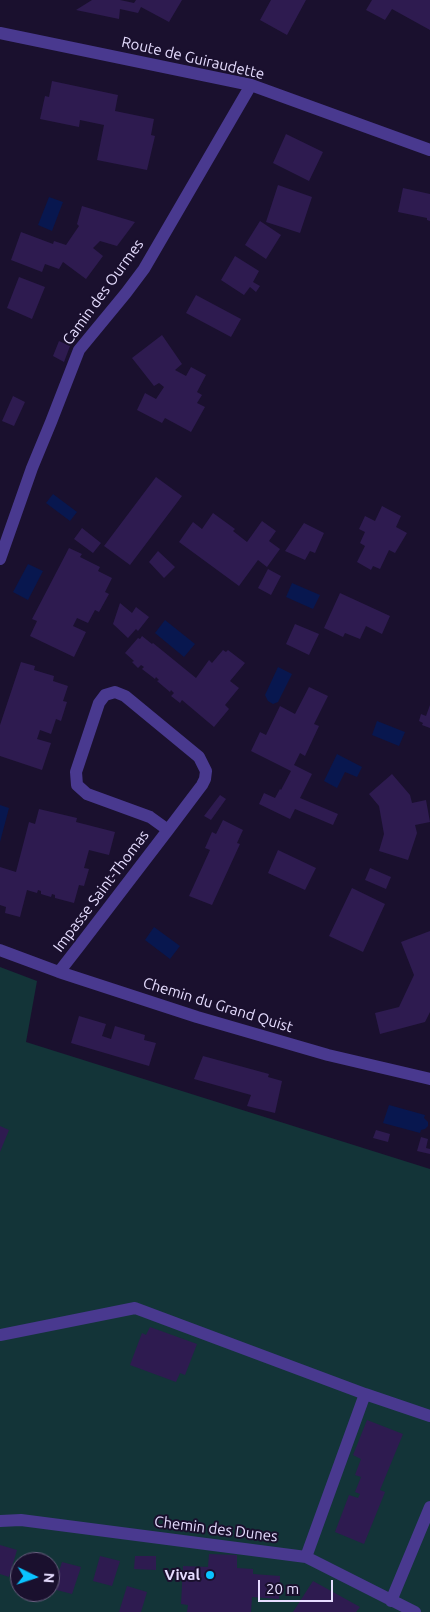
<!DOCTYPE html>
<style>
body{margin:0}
#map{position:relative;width:430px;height:1612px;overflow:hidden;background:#1a102e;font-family:Ubuntu,sans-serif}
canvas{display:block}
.north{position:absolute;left:10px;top:1552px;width:50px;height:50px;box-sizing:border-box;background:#1a102e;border:1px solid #6c6282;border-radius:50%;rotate:94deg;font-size:14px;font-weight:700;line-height:20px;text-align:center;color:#e6ddff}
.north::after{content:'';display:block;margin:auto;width:18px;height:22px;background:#09c3ff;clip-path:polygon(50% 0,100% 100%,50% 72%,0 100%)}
.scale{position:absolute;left:258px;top:1580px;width:75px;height:22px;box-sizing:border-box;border:2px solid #e6ddff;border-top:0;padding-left:6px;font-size:15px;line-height:18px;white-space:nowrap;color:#e6ddff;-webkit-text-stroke:4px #1a102e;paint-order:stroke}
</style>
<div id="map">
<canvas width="430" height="1612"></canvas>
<div class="north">N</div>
<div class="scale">20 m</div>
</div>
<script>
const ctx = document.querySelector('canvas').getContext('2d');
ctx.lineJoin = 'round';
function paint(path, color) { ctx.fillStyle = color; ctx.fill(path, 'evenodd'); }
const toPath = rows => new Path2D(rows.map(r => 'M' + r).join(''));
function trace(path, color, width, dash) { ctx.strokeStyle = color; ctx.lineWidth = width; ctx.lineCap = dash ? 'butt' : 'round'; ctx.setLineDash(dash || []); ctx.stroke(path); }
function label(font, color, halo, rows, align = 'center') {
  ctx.font = font + ' Ubuntu,sans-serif'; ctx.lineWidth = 4; ctx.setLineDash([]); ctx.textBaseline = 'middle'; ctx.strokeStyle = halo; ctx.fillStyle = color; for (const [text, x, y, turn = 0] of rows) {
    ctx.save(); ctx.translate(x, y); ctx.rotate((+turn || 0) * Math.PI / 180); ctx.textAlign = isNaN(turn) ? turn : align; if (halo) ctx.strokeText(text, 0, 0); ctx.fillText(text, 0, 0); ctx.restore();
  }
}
const green = toPath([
 [0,967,37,981,26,1042,430,1169,430,1612,0,1612],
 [20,1562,50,1562,50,1592,20,1592]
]);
const water = toPath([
 [49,197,63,202,52,231,38,225],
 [53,494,77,512,70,521,46,503],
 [28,564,43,571,28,600,13,592],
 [292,583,320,595,313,609,286,597],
 [165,620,195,644,184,657,155,633],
 [278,667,292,674,278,702,273,704,268,701,265,695],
 [377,721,405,732,399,746,372,735],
 [337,754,362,767,357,777,345,772,337,788,324,781],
 [0,805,9,808,0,842],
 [154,927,180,946,170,959,145,940],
 [389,1105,425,1115,424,1118,428,1122,428,1126,425,1129,421,1130,420,1133,383,1123]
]);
const building = toPath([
 [92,0,120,0,134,3,136,0,182,0,169,22,141,7,138,13,120,9,119,19,76,10],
 [271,0,306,0,287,35,260,20],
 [372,0,430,0,430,30,392,9,385,20,366,10],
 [52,81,118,95,115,111,154,119,151,135,155,136,147,170,97,160,104,125,80,120,79,127,40,119,45,96,49,97],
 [286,134,323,152,309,181,273,163],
 [278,185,312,197,300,233,266,222],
 [403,188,430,194,430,221,427,220,427,218,398,212],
 [82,206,135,222,117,246,100,241,93,248,103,256,86,279,63,262,59,269,45,264,42,272,11,260,21,232,53,244,54,241,66,245,79,226,77,224],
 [260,221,281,235,266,259,245,245],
 [235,256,259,271,253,282,260,286,256,292,250,287,244,295,221,280],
 [19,277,45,287,32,319,7,308],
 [196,295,241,319,231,337,186,313],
 [162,335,182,364,175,370,186,376,191,367,206,375,197,392,202,395,197,403,205,407,191,432,165,418,162,423,137,410,145,393,156,399,164,387,159,383,154,386,132,358],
 [59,341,70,346,64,362,53,356],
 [13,396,25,402,14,426,2,421],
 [156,477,182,496,130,565,104,546],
 [382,506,401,516,396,527,407,533,395,553,389,550,380,569,373,566,371,570,357,562,365,546,360,543,365,532,359,529,365,516,375,521],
 [213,513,235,529,233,531,247,542,262,521,276,531,269,541,280,549,267,567,258,560,239,586,179,542,193,522,202,529],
 [304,523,324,533,315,553,310,551,305,560,285,551],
 [82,528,101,543,93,553,74,539],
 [69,548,82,554,80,557,100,567,98,571,112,578,105,592,109,594,99,612,95,610,88,623,77,618,73,626,86,632,74,657,30,636,37,621,32,619],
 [158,551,175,567,164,578,149,562],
 [268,569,281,576,271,595,258,588],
 [340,593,390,616,382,634,366,626,360,639,345,633,343,637,324,628],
 [120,603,132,613,136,607,149,617,138,631,136,629,128,638,113,624],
 [295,624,319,634,309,655,286,644],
 [142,636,152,644,153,643,196,678,209,660,212,663,223,650,226,652,228,650,245,663,230,681,239,688,225,705,229,709,214,727,182,700,180,703,171,696,174,693,171,690,170,692,157,681,159,680,156,677,155,679,142,669,144,667,141,665,138,668,132,662,134,661,125,653,138,638,140,639],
 [21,662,35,666,34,670,54,676,53,681,68,686,63,701,67,702,61,721,56,719,51,734,40,730,37,739,51,743,42,770,0,756,0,725],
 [309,687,328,696,314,724,319,726,305,756,300,753,294,765,312,774,300,798,338,814,333,825,295,809,290,819,259,804,264,793,275,798,280,789,281,790,291,771,251,751,260,732,266,735,280,706,295,714],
 [430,705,430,728,422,725,423,723,419,721,421,714,426,716],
 [392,774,410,795,412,803,426,800,430,822,415,825,417,833,408,860,379,851,384,834,379,806,369,794],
 [220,795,226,799,211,820,204,816],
 [39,809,77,818,76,822,115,832,109,855,89,850,84,868,89,869,84,886,79,885,74,903,55,898,55,895,52,894,51,897,41,894,41,891,38,890,37,893,27,890,20,917,5,913,6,907,0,905,0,867,16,872,29,822,35,824],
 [223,820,243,830,237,843,240,844,212,905,189,896,210,850,205,848,212,832,216,834],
 [278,850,316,868,305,890,268,873],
 [370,868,391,877,386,889,365,880],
 [352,888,385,904,363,952,329,936],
 [430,931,430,1012,425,1022,380,1034,375,1013,399,1007,414,975,401,942],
 [79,1016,106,1024,102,1036,111,1039,115,1026,145,1035,144,1040,156,1043,149,1066,71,1043],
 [203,1056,269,1074,268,1077,282,1081,275,1113,247,1106,251,1095,194,1079],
 [0,1126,9,1130,0,1152],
 [376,1130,390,1134,388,1142,373,1138],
 [421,1137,428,1139,426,1148,430,1149,430,1154,417,1151],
 [150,1327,197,1344,185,1375,180,1373,176,1382,130,1365,142,1333,146,1335],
 [367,1420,403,1434,380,1490,385,1492,364,1544,335,1532,349,1495,358,1498,360,1494,355,1492,361,1477,355,1475,361,1459,353,1455],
 [0,1545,17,1550,9,1577,0,1574],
 [29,1553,50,1559,49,1562,26,1562],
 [209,1554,237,1555,237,1568,253,1569,253,1574,280,1576,279,1599,252,1597,251,1612,187,1612,188,1605,181,1604,183,1566,208,1567],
 [100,1556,120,1561,112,1586,93,1581],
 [135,1556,156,1556,156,1570,134,1569],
 [62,1562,81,1567,72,1594,53,1589],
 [313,1581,360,1607,356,1612,293,1612],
 [127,1586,147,1592,141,1612,119,1612]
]);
const minor = toPath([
 [0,33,251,85,430,150],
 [0,559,32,468,51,422,79,350,126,293,144,269,251,85],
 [0,950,59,972,197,1017,328,1055,430,1079],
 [59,972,80,945,168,830,202,785,205,779,206,771,199,757,125,696,115,692,105,695,99,703,76,772,77,785,87,794,150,817,168,830],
 [0,1335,135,1308,365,1394,306,1557],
 [365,1394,430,1416],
 [0,1521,21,1520,306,1557,415,1612],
 [391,1601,430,1507]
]);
const markers = [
 [210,1575,5,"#09c3ff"]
];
const streetNames = [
 ["Route de Guiraudette",193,58,13],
 ["Camin des Ourmes",103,292,-54],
 ["Impasse Saint-Thomas",101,891,-53],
 ["Chemin du Grand Quist",218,1005,17],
 ["Chemin des Dunes",216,1529,7]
];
const poiNames = [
 ["Vival",200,1575]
];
paint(green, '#133438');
paint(water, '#08174f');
paint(building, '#2e1b50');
trace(minor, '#49398f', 12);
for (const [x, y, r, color] of markers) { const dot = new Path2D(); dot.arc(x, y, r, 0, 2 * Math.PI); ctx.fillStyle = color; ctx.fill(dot); trace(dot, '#1a102e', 2); }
label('15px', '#e6ddff', '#1a102e', streetNames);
label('bold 15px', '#e6ddff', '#1a102e', poiNames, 'right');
</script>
